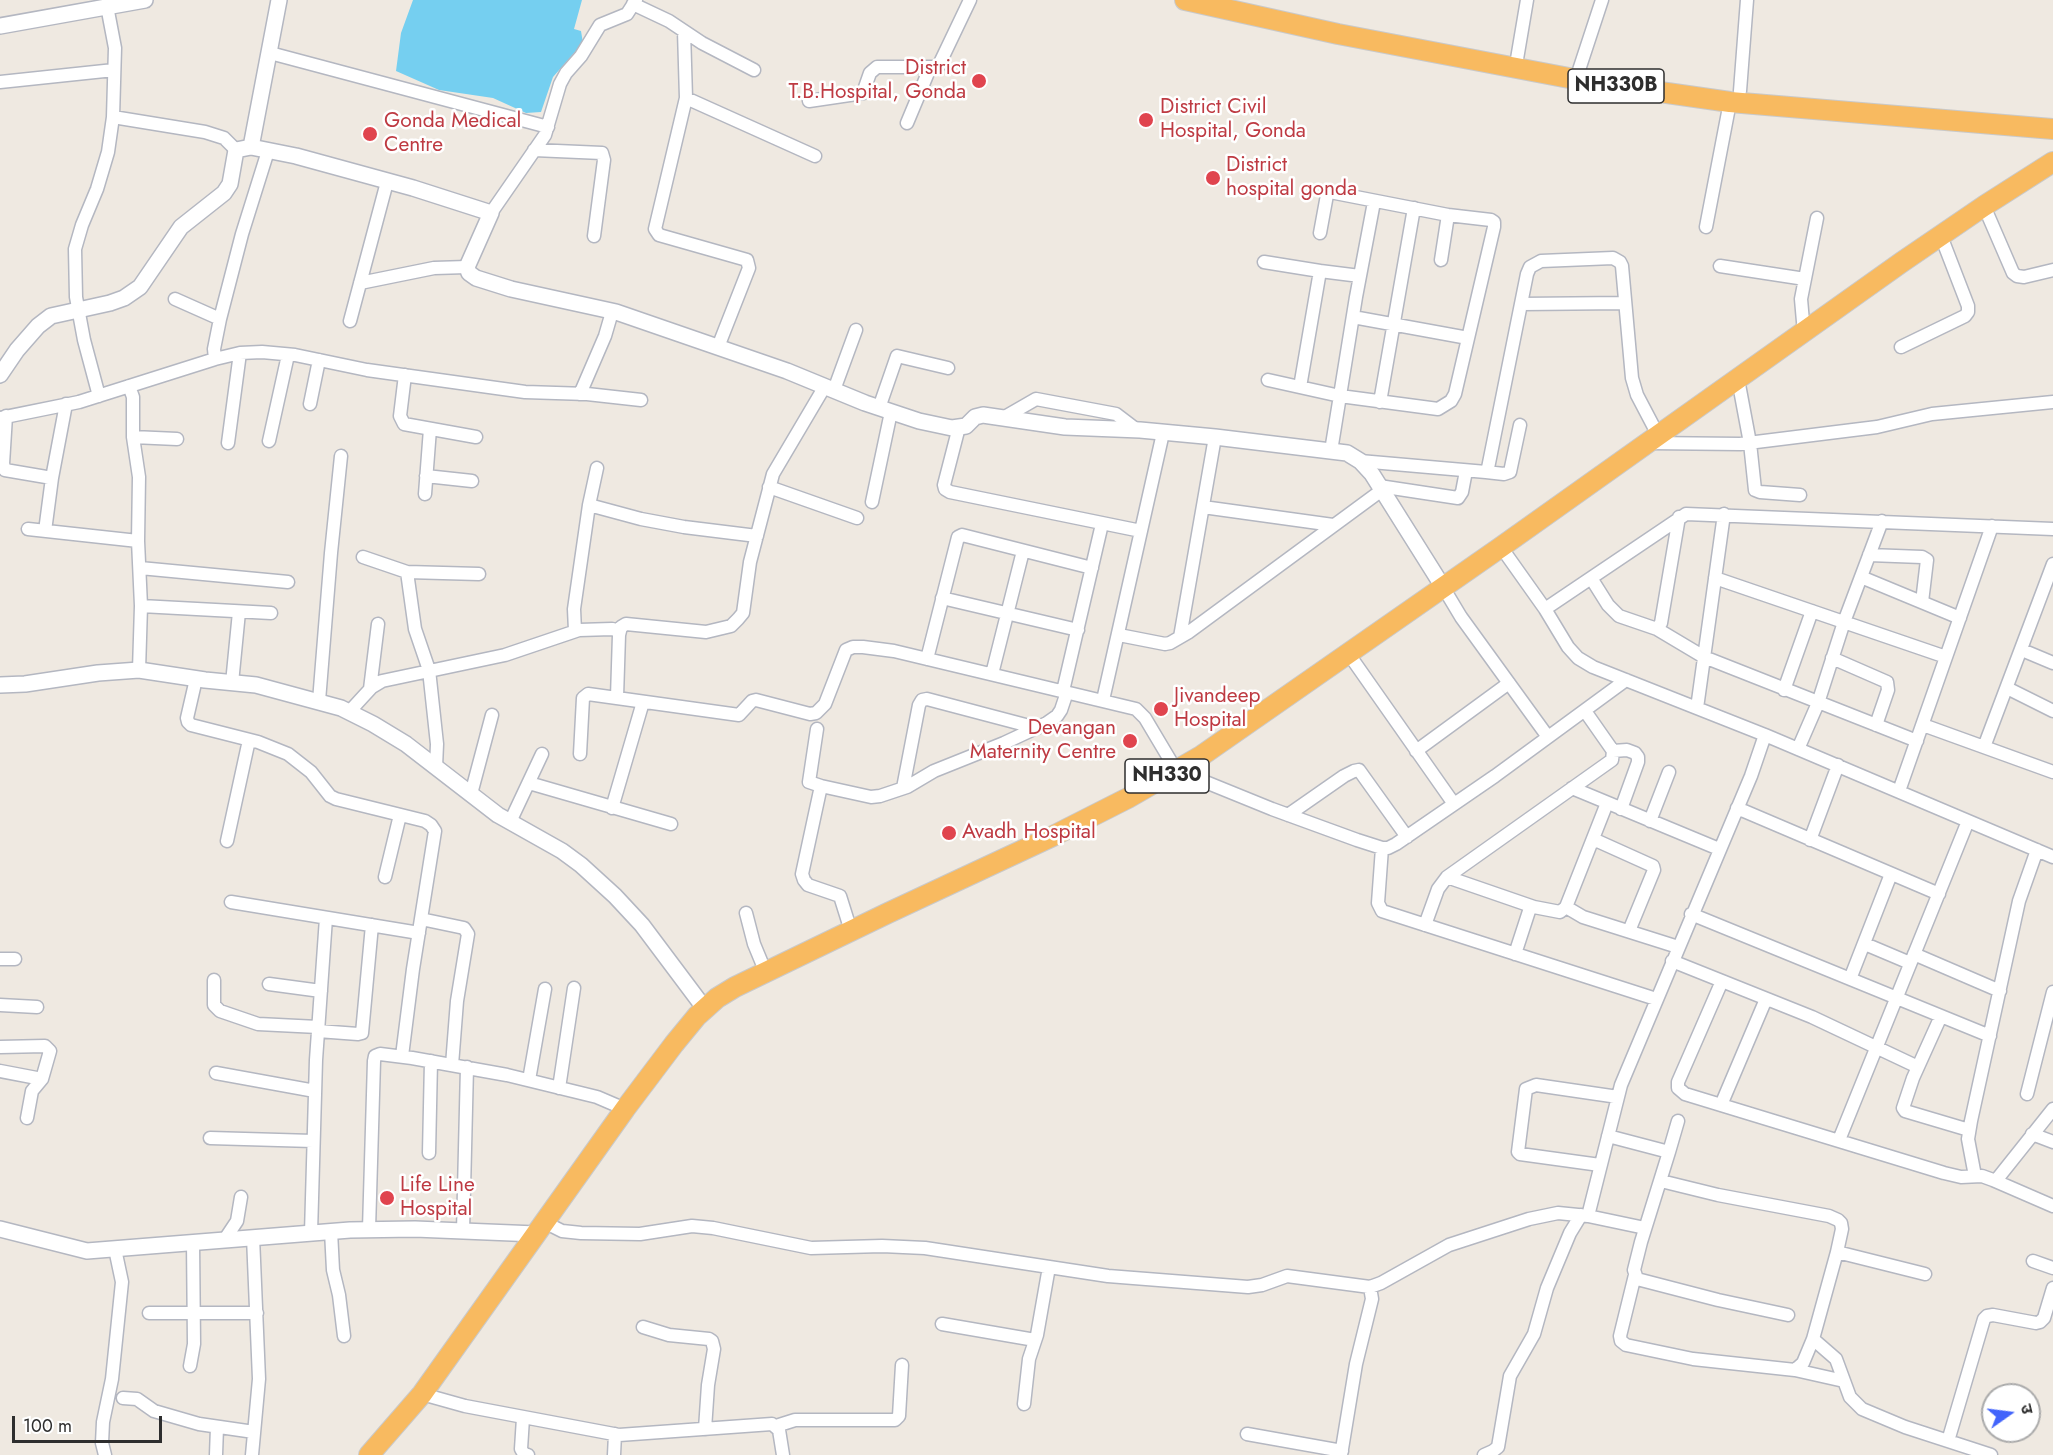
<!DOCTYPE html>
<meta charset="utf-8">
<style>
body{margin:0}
#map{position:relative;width:2053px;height:1455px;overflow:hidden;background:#efe9e1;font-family:Jost,"Noto Sans Devanagari",sans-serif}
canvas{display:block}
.north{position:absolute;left:1981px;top:1383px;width:60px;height:60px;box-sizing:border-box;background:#fff;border:2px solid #ababab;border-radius:50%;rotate:76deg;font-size:16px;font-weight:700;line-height:24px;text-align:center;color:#2e2e2e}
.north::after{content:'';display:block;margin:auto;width:21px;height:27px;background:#4264fb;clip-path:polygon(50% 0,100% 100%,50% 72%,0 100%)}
.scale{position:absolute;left:12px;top:1416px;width:150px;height:27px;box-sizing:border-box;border:3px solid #2e2e2e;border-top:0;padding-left:8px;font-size:18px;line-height:21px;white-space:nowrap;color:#2e2e2e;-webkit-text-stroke:4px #fff;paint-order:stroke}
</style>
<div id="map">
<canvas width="2053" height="1455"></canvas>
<div class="north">उ</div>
<div class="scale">100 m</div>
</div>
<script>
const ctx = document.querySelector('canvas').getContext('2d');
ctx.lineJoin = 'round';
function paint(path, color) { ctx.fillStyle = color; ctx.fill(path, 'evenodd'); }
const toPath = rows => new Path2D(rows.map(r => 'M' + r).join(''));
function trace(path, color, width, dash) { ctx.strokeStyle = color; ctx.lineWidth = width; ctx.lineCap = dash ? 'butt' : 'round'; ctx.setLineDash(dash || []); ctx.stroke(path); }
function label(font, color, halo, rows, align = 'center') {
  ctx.font = font + ' Jost,sans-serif'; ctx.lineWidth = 5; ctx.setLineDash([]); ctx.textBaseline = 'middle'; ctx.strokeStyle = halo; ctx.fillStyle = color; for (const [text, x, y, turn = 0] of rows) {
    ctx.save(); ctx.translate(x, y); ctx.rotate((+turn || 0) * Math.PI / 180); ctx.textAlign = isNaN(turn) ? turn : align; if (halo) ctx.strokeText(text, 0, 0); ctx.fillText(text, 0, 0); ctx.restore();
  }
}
const water = toPath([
 [413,0,582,0,574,29,581,31,583,43,553,77,541,112,526,113,493,98,439,90,396,71,401,33]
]);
const minor = toPath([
 [633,4,669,21,702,43,754,70],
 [684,31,686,98,655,229,659,235,747,260,749,268,718,347],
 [270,53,548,127],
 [1517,59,1527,0],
 [1579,70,1602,0],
 [0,82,114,70],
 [1740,91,1747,0],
 [686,98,815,156],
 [809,101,863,93,870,73,877,67,938,67,970,0],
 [113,117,205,132,224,138,236,150],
 [907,123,930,68],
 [534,150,602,153,604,160,594,236],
 [1984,206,2013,273,2017,276,2024,277,2053,270],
 [491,213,545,135,560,84,566,73,581,56,600,25,627,14,636,0],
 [1706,227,1730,102],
 [1441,260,1448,215],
 [1264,262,1320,271],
 [1720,266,1805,279],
 [360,283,434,268,467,267],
 [175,299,220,319],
 [1521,304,1625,303],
 [1353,317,1468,338],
 [350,321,387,182],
 [1804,333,1801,299,1817,218],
 [1901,347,1965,316,1968,312,1968,306,1941,236],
 [215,359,214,349,220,319,242,234,268,151],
 [405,375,400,416,404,424,476,437],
 [1738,379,1750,443,1755,490,1760,492,1800,495],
 [1268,380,1340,396,1438,409,1451,401,1455,394,1494,227,1494,222,1491,220,1448,215,1330,192,1327,195,1320,233],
 [129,386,133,397,133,437,139,477,138,541,141,606,139,670],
 [1300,387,1320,271,1360,276],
 [834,390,856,330],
 [580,394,605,336,612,312],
 [99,396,84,340,76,297,75,249,82,225,97,189,108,152,113,117,115,48,107,6],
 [1380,402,1414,208],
 [310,404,319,360],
 [879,408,897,356,948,368],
 [6,416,3,464,5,470,52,478],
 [0,418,79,402,215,359,240,353,262,352,295,355,367,370,525,392,587,394,641,400],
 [1003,418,1036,399,1116,414,1137,430],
 [959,427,944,485,945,489,950,492,1141,531],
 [133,437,177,439],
 [269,441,288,355],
 [228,443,240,353],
 [1649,443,1740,444,1877,427,1932,414,2053,402],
 [1331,451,1356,297,1374,202],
 [1360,461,1486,472,1488,468,1527,274,1530,267,1541,261,1613,258,1620,262,1622,266,1632,378,1637,395,1658,435],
 [1486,472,1504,474,1510,472,1520,425],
 [426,476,472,481],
 [1379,486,1458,498,1462,492,1466,471],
 [769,487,857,518],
 [425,494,430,429],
 [872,502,891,412],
 [589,505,641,519,684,527,757,536],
 [1203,507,1333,525],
 [28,529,138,541],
 [45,531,52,478,66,404],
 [1501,547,1545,609,1568,647,1578,658,1593,667,1765,735,2053,857],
 [1869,555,1922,557,1927,560,1922,602],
 [363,557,407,572,479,574],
 [140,568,288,582],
 [407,572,415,629,429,670,437,744,436,767],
 [1861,577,1960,618],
 [1591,578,1608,605,1619,616,1657,629,1661,623,1679,517],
 [1715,578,1946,657],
 [1443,587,1461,617,1548,737],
 [942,598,1078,630],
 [141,606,271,613],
 [1545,609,1686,514,2053,529],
 [1657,629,1704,657,1917,741],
 [575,631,574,609,589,505,597,468],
 [619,635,621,627,626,624,706,632,731,626,738,619,743,613,750,562,773,474,825,386],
 [1119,635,1165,644,1170,643,1189,632,1382,490],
 [1180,637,1215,437],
 [2022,650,2053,663],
 [1348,653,1454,804],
 [1832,658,1887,682,1888,690,1876,725],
 [927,659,958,537,962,535,1092,568],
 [992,674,1023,551],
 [196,679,187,718,188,722,191,725,258,742,288,754,311,772,330,796,336,799,425,821,431,825,435,831,413,969,402,1056],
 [232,683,239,612],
 [2007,688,2053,711],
 [370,689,378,624],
 [1784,690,1812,611],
 [1063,691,1102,524],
 [1103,700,1163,433],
 [319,701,331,553,341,456],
 [1697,708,1724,514],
 [349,712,372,687,382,681,505,655,579,630,612,629,617,630,619,635,617,697],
 [1923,725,2053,772],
 [817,729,809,782,821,786,871,797,880,796,907,787,934,771,1004,743,1047,723,1057,716,1061,710,1067,692],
 [1984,747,2053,564],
 [1798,749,1818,703,1844,622,1882,521],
 [1416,751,1509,683],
 [1613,751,1627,750,1635,753,1638,757,1638,762,1621,809],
 [580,754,583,698,588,694,739,715,752,701,756,700,810,714,816,713,825,704,846,650,853,647,863,647,894,651,1136,709,1145,718,1176,770,1272,809,1357,840,1382,848,1388,848,1396,844,1495,776,1626,680],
 [529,783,671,824],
 [821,786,802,874,804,880,808,885,840,896,851,931],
 [903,788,919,705,922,700,927,699,1037,728],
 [1572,788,1719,849],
 [1899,791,1992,526],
 [471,794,492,715],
 [612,808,643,702],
 [1737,808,1939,894],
 [1288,815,1344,776,1354,771,1359,770,1407,837],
 [1650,821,1669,772],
 [510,822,542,754],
 [1593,839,1653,866,1654,870,1629,931],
 [1810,840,1838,765],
 [227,841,249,740],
 [1382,848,1378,903,1382,911,1656,999],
 [385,877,400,815],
 [1447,877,1534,907],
 [231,902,419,933],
 [1566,907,1583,917,1678,947],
 [746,913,754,944,766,973],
 [1691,914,1990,1036],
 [421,919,464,928,468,934,457,1001,452,1065],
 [1425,925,1438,889,1447,877,1612,760,1613,751,1585,711],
 [1865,944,1910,963],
 [1515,954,1530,908,1534,907,1560,912,1566,907,1607,803],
 [1914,954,2000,991],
 [0,959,15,959],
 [1672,961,1812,1017,1918,1067],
 [1850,979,1891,874],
 [214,980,214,1005,220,1011,258,1024,318,1027],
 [1722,981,1678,1082,1678,1088,1685,1094,1944,1173,1961,1177,1982,1176,1993,1180,1998,1178,2053,1109],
 [269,984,321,991],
 [0,1005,37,1007],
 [1941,1016,1913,1078,1903,1108,1905,1111,1969,1130],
 [318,1031,358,1034,362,1033,372,925],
 [0,1047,45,1046,50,1051,42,1079,32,1091,27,1118],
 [0,1071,42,1079],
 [216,1073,315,1091],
 [529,1080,545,989],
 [559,1088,574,988],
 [2027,1094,2053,992],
 [1721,1105,1766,999],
 [2032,1134,2053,1142],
 [1608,1136,1669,1152,1641,1242,1634,1270,1637,1279,1718,1300,1788,1315],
 [210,1138,313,1141],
 [1839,1140,1968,821],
 [1669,1152,1678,1121],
 [429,1153,431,1061],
 [1600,1165,1520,1154,1518,1152,1526,1089,1536,1085,1618,1097],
 [1975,1176,1968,1139,1971,1121,2019,901,2037,850],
 [1993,1180,2053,1206],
 [1661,1181,1718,1195,1829,1216,1838,1220,1841,1223,1842,1229,1837,1252,1813,1339,1836,1359,1850,1397,1862,1409,1905,1427,1991,1455],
 [1588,1216,1621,1085,1751,776,1765,735],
 [544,1222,562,1231,581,1233,640,1234,692,1226,713,1228,811,1248,882,1246,925,1248,1108,1276,1248,1287,1262,1285,1287,1276,1370,1287,1381,1283,1449,1245,1529,1219,1558,1213,1588,1216,1645,1228],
 [369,1229,374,1061,375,1056,380,1054,412,1058,507,1075,597,1097,625,1109],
 [331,1231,333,1270,339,1295,344,1336],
 [463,1231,467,1067],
 [311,1233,316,1060,326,918],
 [225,1239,237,1221,241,1197],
 [1837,1252,1925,1274],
 [2033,1261,2053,1268],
 [1635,1275,1620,1336,1621,1341,1626,1345,1693,1359,1795,1370,1844,1381],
 [149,1313,257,1313],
 [942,1324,1035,1340],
 [643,1327,669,1335,709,1339,712,1341,714,1349,708,1385,705,1429],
 [190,1366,194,1344,193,1242],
 [1795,1370,1803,1363,1813,1339],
 [422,1394,465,1406,619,1435,772,1424,779,1430,783,1455],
 [123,1398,137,1399,154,1411,199,1424,254,1432],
 [1024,1404,1029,1359,1037,1335,1049,1267],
 [523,1418,521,1449,524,1454,528,1455],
 [776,1426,795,1420,895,1420,899,1416,902,1365],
 [1247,1434,1342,1451],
 [1948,1441,1984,1319,1987,1316,1993,1315,2036,1323,2040,1322,2044,1318,2053,1288],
 [105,1455,102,1443,103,1422,112,1379,122,1282,115,1249],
 [216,1455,217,1427],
 [252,1455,259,1379,253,1237],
 [614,1455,615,1434],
 [1341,1455,1356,1364,1372,1299,1370,1287],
 [1484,1455,1493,1451,1498,1447,1510,1376,1534,1334,1547,1288,1570,1233,1581,1215]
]);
const tertiary = toPath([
 [0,26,145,0],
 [251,147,279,0],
 [0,375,17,350,38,326,51,316,110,303,124,298,140,287,181,227,224,193,230,184,236,150,251,147,296,156,413,188,491,213,467,267,469,273,476,278,511,289,616,312,787,371,865,403,919,421,952,428,966,426,975,417,983,415,1065,427,1140,430,1215,437,1347,453,1360,461,1372,474,1443,587],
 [0,685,25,684,98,673,139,670,205,680,256,685,341,708,373,724,406,744,498,815,562,851,581,865,615,896,642,925,705,1009],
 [0,1229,87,1251,350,1230,415,1229,536,1234]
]);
const trunk = toPath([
 [1185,0,1338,34,1590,82,1730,102,2053,129],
 [369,1455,422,1394,625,1109,674,1044,697,1016,717,998,735,987,888,913,1053,836,1128,798,1201,756,1501,547,1902,262,1984,206,2053,162]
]);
const markers = [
 [979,81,8,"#e0444e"],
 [1146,120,8,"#e0444e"],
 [370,134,8,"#e0444e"],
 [1213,178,8,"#e0444e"],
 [1161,709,8,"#e0444e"],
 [1130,741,8,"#e0444e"],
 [949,833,8,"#e0444e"],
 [387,1198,8,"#e0444e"]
];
const shields = [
 [1616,86,96],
 [1167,776,84]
];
const shieldNames = [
 ["NH330B",1616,86],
 ["NH330",1167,776]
];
const healthNames = [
 ["District",966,69,"right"],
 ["T.B.Hospital, Gonda",966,93,"right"],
 ["District Civil",1160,108],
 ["Hospital, Gonda",1160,132],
 ["Gonda Medical",384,122],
 ["Centre",384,146],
 ["District",1226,166],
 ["hospital gonda",1226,190],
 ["Jivandeep",1174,697],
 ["Hospital",1174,721],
 ["Devangan",1116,729,"right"],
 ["Maternity Centre",1116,753,"right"],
 ["Avadh Hospital",962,833],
 ["Life Line",400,1186],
 ["Hospital",400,1210]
];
paint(water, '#75cff0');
trace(minor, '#b4b7c1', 15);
trace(tertiary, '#b4b7c1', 18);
trace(trunk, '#c9c9c9', 22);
trace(minor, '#fff', 12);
trace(tertiary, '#fff', 15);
trace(trunk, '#f8ba60', 20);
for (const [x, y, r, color] of markers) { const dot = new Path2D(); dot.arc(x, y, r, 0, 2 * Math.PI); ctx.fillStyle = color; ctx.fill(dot); trace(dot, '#fff', 2); }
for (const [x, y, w] of shields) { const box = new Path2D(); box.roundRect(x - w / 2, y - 17, w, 34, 4.5); ctx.fillStyle = '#fff'; ctx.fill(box); trace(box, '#2e2e2e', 1.5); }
label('bold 20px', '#2e2e2e', null, shieldNames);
label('21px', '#be3a42', '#fff', healthNames, 'left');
</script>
